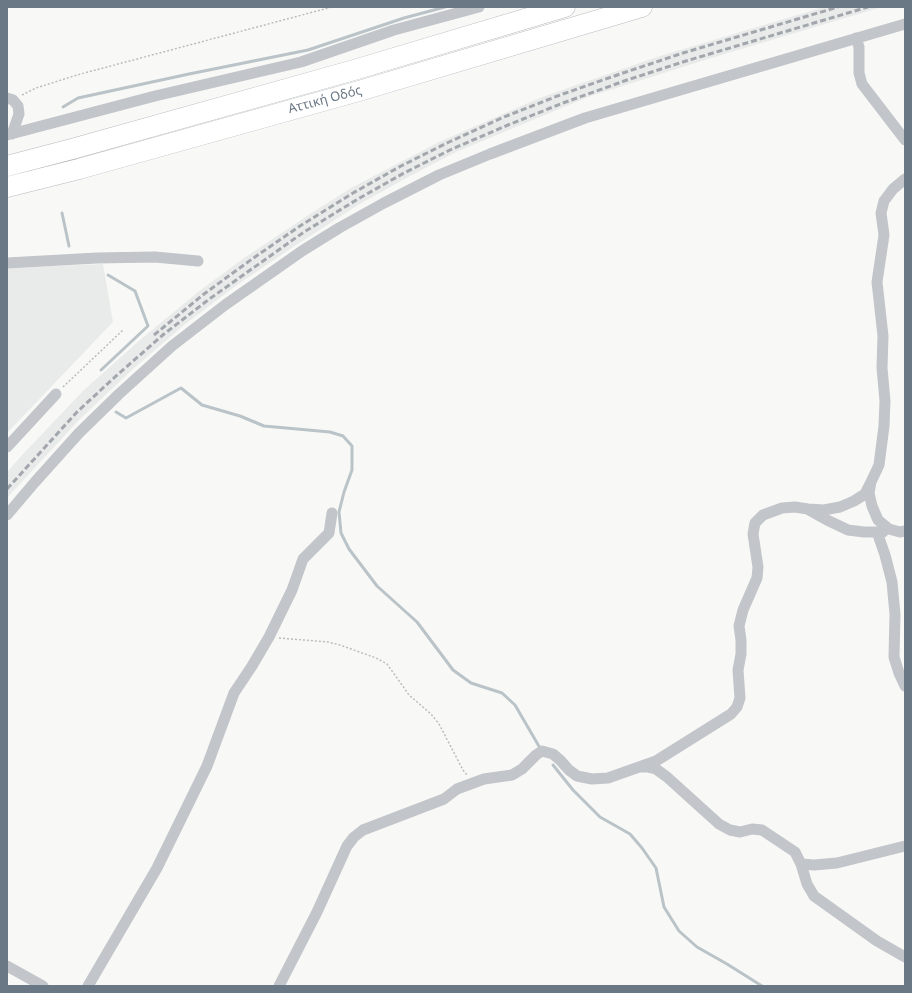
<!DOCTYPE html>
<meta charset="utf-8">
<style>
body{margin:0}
#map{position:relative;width:912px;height:993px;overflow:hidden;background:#f8f9f6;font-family:"Noto Sans",sans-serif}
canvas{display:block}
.frame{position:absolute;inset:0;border:8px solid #6a7785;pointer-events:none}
</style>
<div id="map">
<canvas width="912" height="993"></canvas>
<div class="frame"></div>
</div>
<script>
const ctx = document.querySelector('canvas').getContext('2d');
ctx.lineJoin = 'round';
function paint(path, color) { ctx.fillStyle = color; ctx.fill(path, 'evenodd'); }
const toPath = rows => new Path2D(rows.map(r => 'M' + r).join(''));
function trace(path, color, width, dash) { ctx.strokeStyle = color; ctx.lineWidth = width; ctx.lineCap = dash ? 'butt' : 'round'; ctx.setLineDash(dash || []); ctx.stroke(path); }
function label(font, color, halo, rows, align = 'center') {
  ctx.font = font + ' "Noto Sans",sans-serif'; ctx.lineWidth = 4; ctx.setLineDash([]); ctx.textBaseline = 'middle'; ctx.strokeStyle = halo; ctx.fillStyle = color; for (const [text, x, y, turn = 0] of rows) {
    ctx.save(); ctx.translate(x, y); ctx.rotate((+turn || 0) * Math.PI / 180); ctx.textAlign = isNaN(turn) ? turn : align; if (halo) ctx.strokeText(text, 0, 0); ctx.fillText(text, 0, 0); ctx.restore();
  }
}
const built = toPath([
 [824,7,882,7,708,59,588,97,456,152,408,177,358,205,290,249,237,285,184,325,133,369,79,420,7,498,7,472,24,453,84,390,140,340,198,292,244,258,310,214,351,188,439,142,542,97,660,56],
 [103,264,113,322,7,433,7,268]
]);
const stream = toPath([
 [63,107,78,98,189,74,308,50,404,18,445,7],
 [62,213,69,246],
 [101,370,148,326,135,291,108,275],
 [116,412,126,418,181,388,202,405,240,416,264,426,330,432,343,436,352,446,352,470,344,492,339,512,341,533,349,549,377,586,417,622,453,670,471,683,502,693,515,705,540,748],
 [553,765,573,790,600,817,630,834,642,848,656,868,664,907,679,931,697,947,727,964,762,986]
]);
const path = toPath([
 [22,95,36,88,77,75,332,7],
 [63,387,123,330],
 [279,638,328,642,340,645,376,658,387,664,409,695,431,714,439,724,463,770,467,775]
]);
const street = toPath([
 [856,38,859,47,859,73,862,84,905,140],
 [7,98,13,100,18,106,19,114,12,134],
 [7,135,155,96,301,62,394,30,479,7],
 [905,179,893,189,884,201,881,213,884,235,877,282,883,336,882,368,885,401,884,426,879,465,871,482,869,493,872,506,878,520,889,529,900,532,905,531],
 [7,263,97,258,155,257,198,261],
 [7,447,56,394],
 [809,510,827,520,848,530,864,532,883,532],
 [7,515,35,482,79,433,119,394,172,346,225,305,302,251,339,228,384,203,439,175,490,154,585,118,905,24],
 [877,532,885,555,892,582,895,614,894,657,899,673,905,686],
 [642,767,647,767,656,769,667,777,719,824,730,830,740,832,752,829,762,830,795,852,801,864,807,884,814,896,877,941,905,957],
 [801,864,814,865,837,863,905,846],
 [7,966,43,986],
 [88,986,157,868,207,766,234,693,252,666,269,637,292,590,303,559,329,533,332,513],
 [279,986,317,912,347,846,354,837,363,830,431,804,444,799,457,789,484,779,512,775,522,769,536,755,542,751,553,754,560,760,569,770,577,776,592,779,608,778,656,761,731,714,737,707,740,698,738,670,741,654,741,640,739,626,743,610,757,578,758,567,753,534,755,523,763,515,782,508,795,507,808,509,824,510,840,507,854,501,865,494,871,482]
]);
const highway = toPath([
 [7,166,72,149,354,70,565,7],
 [7,187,79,169,359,91,642,7]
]);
const rail = toPath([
 [154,335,204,294,252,259,300,226,353,193,401,166,449,142,504,117,560,95,623,73,683,53,838,7],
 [7,489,77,412,116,376,164,334,208,300,304,232,358,199,404,173,452,149,508,125,563,103,627,80,686,61,868,7]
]);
const streetNames = [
 ["Αττική Οδός",325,100,-15]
];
paint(built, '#e9eaea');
trace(stream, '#bac3c8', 3);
trace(highway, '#b5b8bc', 21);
trace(path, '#babdbf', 1.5, [2, 2]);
trace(street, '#c2c5c9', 11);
trace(highway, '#fff', 20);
trace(rail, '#a2a7ad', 3, [6, 3]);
label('13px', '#6a7785', '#fff', streetNames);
</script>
